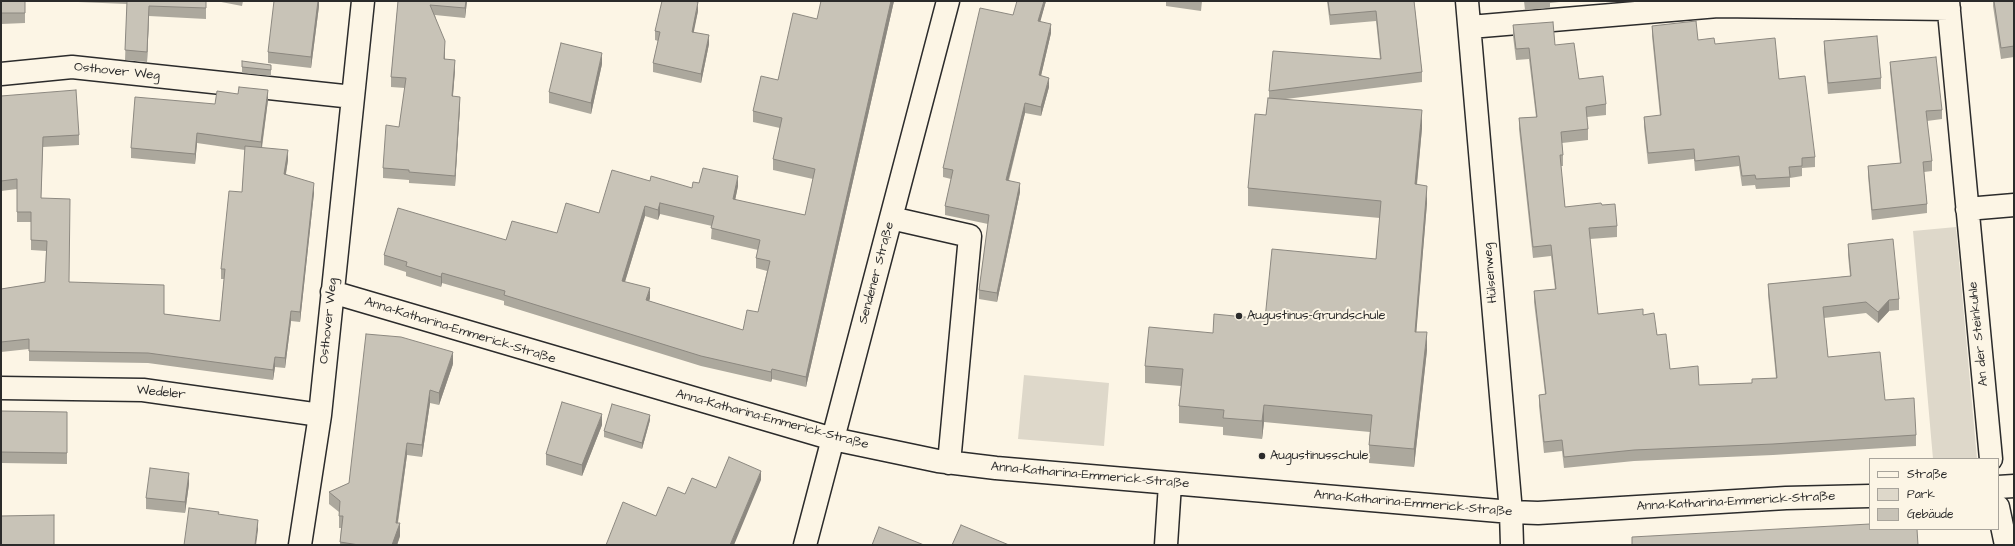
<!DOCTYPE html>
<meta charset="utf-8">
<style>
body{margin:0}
#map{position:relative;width:2015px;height:546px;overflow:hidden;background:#fcf5e5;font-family:"Architects Daughter",sans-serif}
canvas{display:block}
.frame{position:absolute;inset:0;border:2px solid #2b2b2b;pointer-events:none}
.legend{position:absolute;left:1869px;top:458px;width:130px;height:72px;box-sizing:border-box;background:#fcf5e5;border:1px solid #a8a49b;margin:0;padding:5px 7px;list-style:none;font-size:12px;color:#2b2b2b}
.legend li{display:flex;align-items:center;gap:8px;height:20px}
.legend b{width:20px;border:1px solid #a8a49b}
</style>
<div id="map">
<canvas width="2015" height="546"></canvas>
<div class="frame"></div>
<ul class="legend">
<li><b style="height:5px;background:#fcf5e5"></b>Straße</li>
<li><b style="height:11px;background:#ded8ca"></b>Park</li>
<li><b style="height:11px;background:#c8c3b7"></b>Gebäude</li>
</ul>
</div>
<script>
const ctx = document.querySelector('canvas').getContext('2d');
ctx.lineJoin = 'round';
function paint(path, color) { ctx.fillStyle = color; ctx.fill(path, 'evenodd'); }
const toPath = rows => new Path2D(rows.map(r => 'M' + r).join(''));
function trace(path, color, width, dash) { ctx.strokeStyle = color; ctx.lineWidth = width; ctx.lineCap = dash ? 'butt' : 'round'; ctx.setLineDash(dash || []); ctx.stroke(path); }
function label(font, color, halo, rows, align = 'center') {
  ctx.font = font + ' "Architects Daughter",sans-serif'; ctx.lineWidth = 4; ctx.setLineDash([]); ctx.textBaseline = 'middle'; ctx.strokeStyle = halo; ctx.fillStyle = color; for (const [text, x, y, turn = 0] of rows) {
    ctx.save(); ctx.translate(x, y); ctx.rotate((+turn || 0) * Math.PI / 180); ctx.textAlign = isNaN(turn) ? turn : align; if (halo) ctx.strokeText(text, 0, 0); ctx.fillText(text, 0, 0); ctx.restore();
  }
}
const green = toPath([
 [1956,227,1977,459,1933,459,1913,231],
 [1024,375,1109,383,1104,446,1018,439]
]);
const minor = toPath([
 [1467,1,1511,512,1512,545],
 [1948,1,1991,459],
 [1470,27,1718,6,1949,9],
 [1,74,72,67,353,97],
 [1967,209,2014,205],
 [891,218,970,236,949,463],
 [332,292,833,439,938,461,996,468,1511,512,1538,513,1786,498,1870,496],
 [1,388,143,390,320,415],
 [1998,487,2014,486],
 [1998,507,2006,545],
 [300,545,320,415,363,1],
 [805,545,948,1],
 [1166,545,1170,484]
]);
const wall = toPath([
 [1,1,25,1,25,23,1,24],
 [78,1,206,1,206,19,149,16,147,62,125,60,127,4,78,2],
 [216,1,243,1,242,6],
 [319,1,319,6,311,68,268,63,268,52],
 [398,1,467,1,465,18,435,15,445,52,445,59,455,70,453,96,460,107,455,186,409,183,409,180,383,178,383,168,399,127,405,88,391,87,391,77],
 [894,1,806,387,772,379,771,382,701,366,504,305,504,301,442,283,441,287,406,276,406,272,384,265,384,255,506,240,557,233,599,213,650,181,692,188,699,183,738,186,735,200,805,215,813,179,773,170,773,159,780,128,753,122,753,111,778,80,817,19],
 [660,214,712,226,711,239,758,250,756,258,756,268,767,271,758,312,743,330,649,301,650,298,625,282,645,216,658,220],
 [1046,1,1040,21,1051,33,1041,76,1049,87,1041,116,1025,113,1009,180,1020,192,997,302,979,299,979,290,988,224,945,215,945,206,951,179,943,177,943,168,1013,15],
 [1166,1,1202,1,1201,11,1166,6],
 [1327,1,1414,1,1422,72,1422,82,1286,99,1422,128,1417,185,1427,203,1416,332,1427,350,1414,467,1369,463,1369,445,1370,432,1264,422,1262,439,1223,435,1223,427,1179,423,1179,406,1181,386,1145,383,1145,366,1213,333,1265,319,1376,259,1380,218,1248,206,1248,188,1266,115,1269,98,1269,91,1380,59,1376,21,1330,25],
 [1524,1,1568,1,1550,3,1550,8,1525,10],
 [1993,1,2014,1,2014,57,2001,59,1993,6],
 [698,11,693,32,709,44,701,83,653,72,653,63,658,41,655,40,655,31],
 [1513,25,1555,45,1579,79,1606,104,1606,115,1587,117,1588,129,1588,140,1562,143,1563,155,1563,166,1561,166,1565,207,1602,205,1617,226,1617,237,1590,239,1598,314,1643,315,1657,335,1670,369,1699,385,1752,383,1776,378,1768,295,1768,284,1850,276,1848,255,1848,244,1899,299,1899,310,1889,311,1878,323,1866,313,1824,318,1828,357,1885,400,1916,435,1916,446,1773,455,1634,461,1564,468,1562,451,1544,453,1539,406,1539,395,1545,394,1534,302,1534,291,1555,289,1551,256,1533,258,1519,129,1519,118,1536,117,1529,59,1516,60,1513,36],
 [1652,26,1698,40,1779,79,1815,157,1815,167,1802,168,1802,176,1790,178,1790,187,1756,189,1755,185,1742,186,1739,166,1695,171,1694,159,1648,164,1644,127,1644,117,1660,116,1652,36],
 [1824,41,1881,78,1881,89,1828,94,1824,52],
 [1890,62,1942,110,1942,119,1927,121,1932,161,1932,171,1924,172,1927,204,1927,213,1872,220,1868,176,1868,166,1900,163,1890,71],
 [602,64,591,114,549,103,549,92],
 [271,65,271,76,242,73,242,67],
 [1,96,79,135,79,145,43,147,41,198,69,282,164,314,220,321,224,279,221,279,221,269,242,192,245,150,197,143,195,164,131,158,131,148,215,104,268,100,262,148,288,160,286,174,314,193,300,322,291,321,285,368,275,367,273,380,148,363,29,361,29,349,1,352,1,289,45,282,46,251,31,250,31,222,17,222,17,189,1,191],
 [453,364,439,405,430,403,422,457,407,455,398,523,400,536,397,545,340,545,341,528,339,528,339,512,329,504,329,492,349,483],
 [1,411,67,412,67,464,1,463],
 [650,420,642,449,604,437,604,431],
 [602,425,582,476,546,465,546,454],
 [189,484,185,513,146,509,146,498]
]);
const shadedWall = toPath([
 [318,1,319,1,319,6,311,68,311,57],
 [466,1,467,1,465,18,465,8],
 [891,1,894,1,806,387,806,377],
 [1044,1,1046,1,1038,30,1038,21],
 [698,2,698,11,692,41,692,32],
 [149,6,149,16,147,62,147,52],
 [1051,24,1051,33,1039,84,1039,75],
 [709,35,709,44,701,83,701,74],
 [445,41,445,52,444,69,444,59],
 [602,53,602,64,591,114,591,103],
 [455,60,455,70,452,106,452,96],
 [1049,78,1049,87,1041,116,1041,107],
 [268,90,268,100,261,152,261,142],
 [460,97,460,107,455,186,455,176],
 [1025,103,1025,113,1006,189,1006,180],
 [1422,110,1422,128,1415,202,1415,184],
 [197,133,197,143,195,164,195,154],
 [288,150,288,160,284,184,284,174],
 [738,176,738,186,733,210,733,199],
 [314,183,314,193,300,322,300,312],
 [1020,183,1020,192,997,302,997,293],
 [1427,186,1427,203,1415,349,1415,332],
 [660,203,660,214,658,220,658,210],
 [645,206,645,216,622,291,622,281],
 [442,273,442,283,441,287,441,277],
 [650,288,650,298,646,311,646,300],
 [1889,300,1889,311,1878,323,1878,312],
 [291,311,291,321,285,368,285,358],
 [1427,332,1427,350,1414,467,1414,449],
 [453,352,453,364,439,405,439,393],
 [275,357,275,367,273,380,273,370],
 [772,369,772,379,771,382,771,372],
 [430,390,430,403,422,457,422,445],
 [1264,405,1264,422,1262,439,1262,421],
 [602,414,602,425,582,476,582,465],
 [650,415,650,420,642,449,642,443],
 [407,443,407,455,396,534,400,523,400,536,397,545,392,545,396,523],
 [761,471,761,480,734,545,730,545],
 [189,473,189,484,185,513,185,502],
 [258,520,258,530,256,545,255,545]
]);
const building = toPath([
 [1,1,25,1,25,13,1,13,1,1],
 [127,1,206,1,206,8,149,6,147,52,125,50,127,1],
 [274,1,318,1,311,57,268,52,274,1],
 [398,1,466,1,465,8,430,5,445,41,444,59,455,60,452,96,460,97,455,176,409,172,409,170,383,168,386,125,399,127,406,78,391,77,398,1],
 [662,1,694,1,698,2,692,32,709,35,701,74,653,63,660,32,655,31,662,1],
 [821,1,891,1,806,377,772,369,771,372,701,356,504,295,505,291,442,273,441,277,406,266,407,262,384,255,398,208,506,240,512,221,557,233,566,203,599,213,612,170,650,181,651,176,692,188,693,182,699,183,703,168,738,176,733,199,805,215,815,169,773,159,782,118,753,111,761,76,778,80,793,13,817,19,821,1],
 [660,203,714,216,711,228,760,240,756,258,770,261,758,312,747,310,743,330,646,300,650,288,622,281,645,206,658,210,660,203],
 [1017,1,1044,1,1038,21,1051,24,1039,75,1049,78,1041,107,1025,103,1006,180,1020,183,997,293,979,290,989,215,945,206,953,170,943,168,980,8,1013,15,1017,1],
 [1328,1,1414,1,1422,72,1269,91,1273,51,1381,59,1376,11,1330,15,1328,1],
 [1994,1,2014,1,2014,46,2001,48,1994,1],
 [1696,21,1698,40,1714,38,1715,44,1775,38,1779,79,1805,76,1815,157,1802,158,1802,166,1789,167,1790,177,1756,179,1755,175,1742,176,1739,156,1695,161,1694,149,1648,153,1644,117,1661,115,1652,26,1696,21],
 [1553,22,1555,45,1574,43,1579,79,1603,76,1606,104,1586,107,1588,129,1561,132,1563,155,1560,155,1565,207,1601,203,1602,205,1615,204,1617,226,1589,228,1598,314,1643,309,1643,315,1654,313,1657,335,1666,334,1670,369,1698,366,1699,385,1752,383,1752,379,1777,378,1768,284,1851,276,1848,244,1893,239,1899,299,1889,300,1878,312,1866,302,1823,307,1828,357,1880,352,1885,400,1914,398,1916,435,1773,444,1634,450,1564,457,1562,440,1544,442,1539,395,1546,394,1534,291,1556,289,1551,245,1533,247,1519,118,1537,117,1529,48,1516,49,1513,25,1553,22],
 [1877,36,1881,78,1828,83,1824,41,1877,36],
 [561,43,602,53,591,103,549,92,561,43],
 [1936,57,1942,110,1926,111,1932,161,1923,162,1927,204,1872,210,1868,166,1901,163,1890,62,1936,57],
 [242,61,271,65,271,70,242,67,242,61],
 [239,87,268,90,261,142,197,133,195,154,131,148,135,97,215,104,217,91,238,94,239,87],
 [76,90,79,135,43,137,41,198,70,199,69,282,164,285,164,314,220,321,225,269,221,269,229,191,242,192,245,146,288,150,284,174,314,183,300,312,291,311,285,358,275,357,273,370,148,353,29,351,29,339,1,342,1,289,45,282,47,241,31,240,31,212,17,212,17,179,1,181,1,96,76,90],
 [1268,98,1422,110,1415,184,1427,186,1415,332,1427,332,1414,449,1369,445,1372,415,1264,405,1262,421,1223,418,1224,410,1179,406,1183,369,1145,366,1149,327,1213,333,1214,314,1265,319,1272,249,1376,259,1381,201,1248,188,1255,114,1266,115,1268,98],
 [366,334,401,337,453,352,439,393,430,390,422,445,407,443,396,523,400,523,392,545,359,545,340,542,343,516,339,516,340,501,329,492,349,483,366,334],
 [562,402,602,414,582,465,546,454,562,402],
 [612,404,650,415,642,443,604,431,612,404],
 [1,411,67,412,67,453,1,452,1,411],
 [729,457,761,471,730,545,606,545,623,502,656,516,668,487,685,494,692,478,716,488,729,457],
 [150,468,189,473,185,502,146,498,150,468],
 [189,508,219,512,218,514,258,520,255,545,184,545,189,508],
 [54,515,54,545,1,545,1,516,54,515],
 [1870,524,1870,529,1917,529,1918,545,1632,545,1632,537,1870,524],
 [961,525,1009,545,952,545,961,525],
 [879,527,924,545,872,545,879,527]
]);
const markers = [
 [1239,316,4,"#2b2b2b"],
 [1262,456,4,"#2b2b2b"]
];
const streetNames = [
 ["Osthover Weg",117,72,6],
 ["Sendener Straße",877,273,-75],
 ["Hülsenweg",1491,273,-95],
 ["Osthover Weg",329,321,-84],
 ["Anna-Katharina-Emmerick-Straße",460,331,17],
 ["An der Steinkuhle",1979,334,-96],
 ["Wedeler",161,393,6],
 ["Anna-Katharina-Emmerick-Straße",772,420,15],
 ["Anna-Katharina-Emmerick-Straße",1090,476,5],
 ["Anna-Katharina-Emmerick-Straße",1736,502,-3],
 ["Anna-Katharina-Emmerick-Straße",1413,504,5]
];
const poiNames = [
 ["Augustinus-Grundschule",1247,316],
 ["Augustinusschule",1270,456]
];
paint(green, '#ded8ca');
trace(minor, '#2b2b2b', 25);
trace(minor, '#fcf5e5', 22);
paint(wall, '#aca89d');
paint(shadedWall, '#8c8880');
paint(building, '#c8c3b7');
trace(building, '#8c8880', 1);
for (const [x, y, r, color] of markers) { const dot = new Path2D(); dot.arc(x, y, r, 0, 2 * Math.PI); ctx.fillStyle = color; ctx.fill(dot); trace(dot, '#fcf5e5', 1.5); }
label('13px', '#2b2b2b', '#fcf5e5', streetNames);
label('13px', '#2b2b2b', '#fcf5e5', poiNames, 'left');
</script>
